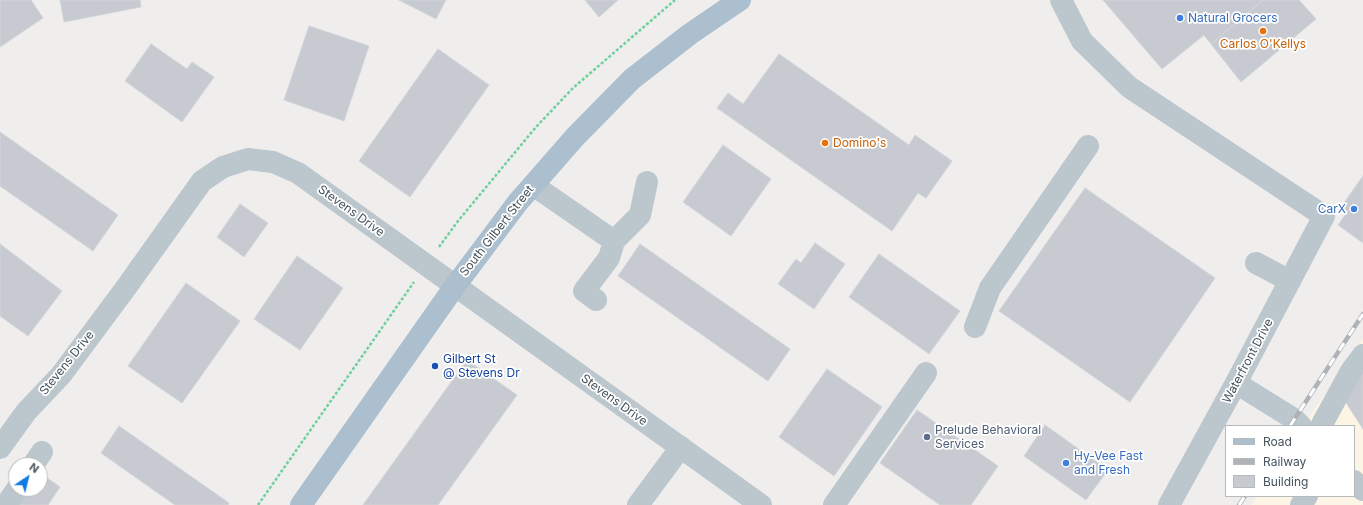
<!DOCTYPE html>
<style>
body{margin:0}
#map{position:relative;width:1363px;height:505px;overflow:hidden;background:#f0eded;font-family:Inter,sans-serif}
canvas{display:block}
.legend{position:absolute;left:1225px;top:425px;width:130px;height:72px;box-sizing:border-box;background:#fff;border:1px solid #b5babd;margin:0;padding:5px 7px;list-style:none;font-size:12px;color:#45525b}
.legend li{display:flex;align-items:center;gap:8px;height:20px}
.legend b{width:20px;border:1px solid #b5babd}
.north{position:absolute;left:8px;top:457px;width:40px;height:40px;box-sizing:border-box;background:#fff;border:1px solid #b5babd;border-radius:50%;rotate:35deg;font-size:11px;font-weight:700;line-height:16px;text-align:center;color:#45525b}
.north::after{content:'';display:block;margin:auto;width:14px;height:18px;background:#107be6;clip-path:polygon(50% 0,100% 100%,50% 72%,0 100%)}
</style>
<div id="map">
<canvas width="1363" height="505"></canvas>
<ul class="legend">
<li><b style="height:5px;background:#abbfce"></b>Road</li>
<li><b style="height:5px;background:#afb3b8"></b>Railway</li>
<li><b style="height:11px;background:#c7cad0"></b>Building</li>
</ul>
<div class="north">N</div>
</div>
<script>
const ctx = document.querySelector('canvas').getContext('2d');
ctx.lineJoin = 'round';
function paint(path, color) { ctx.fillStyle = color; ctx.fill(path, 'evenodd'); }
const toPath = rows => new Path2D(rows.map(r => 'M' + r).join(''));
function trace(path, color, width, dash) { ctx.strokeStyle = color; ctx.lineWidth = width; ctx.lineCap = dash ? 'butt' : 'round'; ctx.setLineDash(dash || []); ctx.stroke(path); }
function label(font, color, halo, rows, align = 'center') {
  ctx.font = font + ' Inter,sans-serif'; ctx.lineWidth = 3.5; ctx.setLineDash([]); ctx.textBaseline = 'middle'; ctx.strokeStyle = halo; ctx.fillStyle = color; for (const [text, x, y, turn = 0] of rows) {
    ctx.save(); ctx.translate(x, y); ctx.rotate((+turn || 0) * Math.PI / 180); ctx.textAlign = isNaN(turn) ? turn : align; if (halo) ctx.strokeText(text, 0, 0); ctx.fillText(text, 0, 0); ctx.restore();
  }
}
const commercial = toPath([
 [1363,339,1363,505,1251,505,1257,496,1354,496,1354,426,1303,426]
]);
const building = toPath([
 [0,0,31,0,43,18,0,47,0,0],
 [60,0,140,0,141,7,64,22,60,0],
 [399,0,446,0,436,19,399,0],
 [585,0,618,0,599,17,585,0],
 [1103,0,1263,0,1211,44,1204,35,1162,69,1103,0],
 [1263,0,1299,0,1316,19,1241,82,1211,44,1263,0],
 [309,26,369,46,344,121,284,100,309,26],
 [151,44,187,69,192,62,214,77,182,122,125,81,151,44],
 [438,49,489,85,410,197,359,161,438,49],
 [779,54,909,145,915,135,952,161,926,198,918,193,892,231,717,108,728,93,743,104,779,54],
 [0,132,118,215,93,251,0,186,0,132],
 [723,145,771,179,731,236,683,202,723,145],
 [1363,176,1363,243,1338,225,1348,211,1341,207,1363,176],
 [1085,188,1215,278,1130,402,999,311,1085,188],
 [240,204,268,223,244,257,217,237,240,204],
 [815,243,845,264,814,309,778,284,796,259,801,263,815,243],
 [0,244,62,291,28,336,0,316,0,244],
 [640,244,790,349,768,381,618,276,640,244],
 [879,254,960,311,929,354,849,297,879,254],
 [297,256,343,288,300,350,254,319,297,256],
 [186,283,240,321,182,403,128,366,186,283],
 [467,360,517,395,438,505,363,505,467,360],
 [1363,366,1363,429,1343,398,1363,366],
 [827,369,882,407,834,476,779,437,827,369],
 [917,410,998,466,971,505,940,505,880,463,917,410],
 [1045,425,1108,470,1086,500,1024,456,1045,425],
 [119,426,229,503,228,505,175,505,101,453,119,426],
 [40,473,60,487,48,505,17,505,28,489,40,489,40,473]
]);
const path = toPath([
 [439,247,458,221,536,127,573,88,675,0],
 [258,505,414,282]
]);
const minor = toPath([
 [1061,0,1082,41,1129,87,1324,216,1236,383,1169,505],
 [533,185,614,241,640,215,647,182],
 [1256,263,1290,281],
 [596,300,584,291,609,258,614,241],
 [975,327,990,288,1088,146],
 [1236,383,1294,419,1301,426],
 [1321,426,1351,371,1363,355],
 [0,448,26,412,61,375,125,289,202,181,223,167,248,159,273,162,298,173,761,505],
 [33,465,42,452],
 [1354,481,1363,490],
 [6,505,17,489],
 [638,505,681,447],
 [834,505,926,373],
 [1301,505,1307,496]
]);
const major = toPath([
 [301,505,455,286,518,202,533,185,575,137,632,79,690,34,740,0]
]);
const rail = toPath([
 [1290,426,1363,314],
 [1239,505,1245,496]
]);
const markers = [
 [1180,18,4,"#3f7fe0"],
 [1263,31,4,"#e8710a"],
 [825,143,4,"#e8710a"],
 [1354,209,4,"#3f7fe0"],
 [435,366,4,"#1a4fb4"],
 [927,437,4,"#5c6f8a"],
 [1066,463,4,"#3f7fe0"]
];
const shopNames = [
 ["Natural Grocers",1188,18],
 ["CarX",1346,209,"right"],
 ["Hy-Vee Fast",1074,456],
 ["and Fresh",1074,470]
];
const foodNames = [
 ["Carlos O'Kellys",1263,44],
 ["Domino's",833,143,"left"]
];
const streetNames = [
 ["Stevens Drive",351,211,36],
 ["South Gilbert Street",497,231,-52],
 ["Waterfront Drive",1248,361,-62],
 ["Stevens Drive",67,363,-51],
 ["Stevens Drive",614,400,36]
];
const transitNames = [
 ["Gilbert St",443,359],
 ["@ Stevens Dr",443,373]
];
const serviceNames = [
 ["Prelude Behavioral",935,430],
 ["Services",935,444]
];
paint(commercial, '#fcf4e4');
paint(building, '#c7cad0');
trace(building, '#d1d4d9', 1);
trace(path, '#6fd09a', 2.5, [3, 2]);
trace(minor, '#bbc6cd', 22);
trace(major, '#abbfce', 22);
trace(rail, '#afb3b8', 4.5);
trace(rail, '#fff', 3, [9]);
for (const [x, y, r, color] of markers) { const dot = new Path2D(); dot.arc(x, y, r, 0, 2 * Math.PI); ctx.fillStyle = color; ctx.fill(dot); trace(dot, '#fff', 1.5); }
label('12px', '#366cbe', '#fff', shopNames, 'left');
label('12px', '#c56008', '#fff', foodNames);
label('12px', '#45525b', '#fff', streetNames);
label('12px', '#164399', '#fff', transitNames, 'left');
label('12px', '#4e5e75', '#fff', serviceNames, 'left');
</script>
